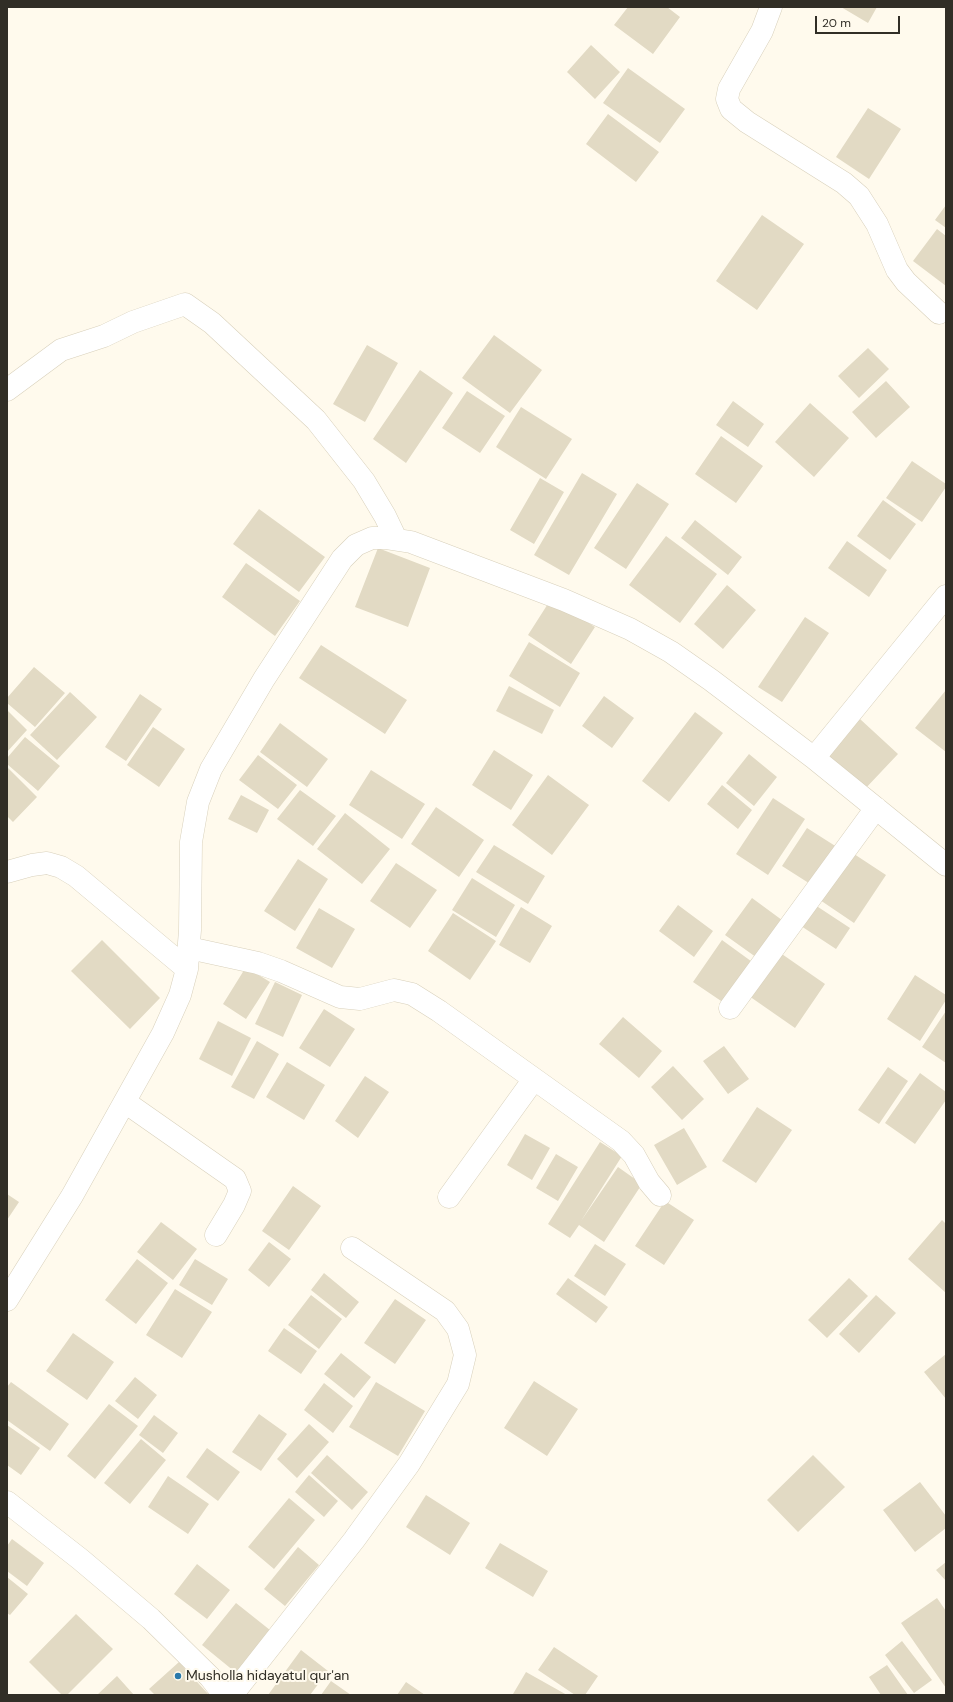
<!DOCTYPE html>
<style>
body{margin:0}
#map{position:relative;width:953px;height:1702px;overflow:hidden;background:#fffaed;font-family:"DM Sans",sans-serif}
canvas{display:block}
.frame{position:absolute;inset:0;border:8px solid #312e26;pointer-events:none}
.scale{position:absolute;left:815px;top:16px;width:85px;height:18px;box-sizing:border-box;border:2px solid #312e26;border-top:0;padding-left:5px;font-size:12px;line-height:14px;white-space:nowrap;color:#312e26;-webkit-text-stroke:3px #fffaed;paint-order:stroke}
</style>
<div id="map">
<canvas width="953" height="1702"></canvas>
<div class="frame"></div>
<div class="scale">20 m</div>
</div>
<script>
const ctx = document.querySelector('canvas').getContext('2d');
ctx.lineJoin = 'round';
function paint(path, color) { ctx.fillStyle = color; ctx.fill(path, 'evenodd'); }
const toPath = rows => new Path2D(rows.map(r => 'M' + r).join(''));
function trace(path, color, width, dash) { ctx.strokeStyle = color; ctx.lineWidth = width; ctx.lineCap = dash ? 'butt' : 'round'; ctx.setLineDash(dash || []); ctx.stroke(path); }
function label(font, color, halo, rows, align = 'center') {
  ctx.font = font + ' "DM Sans",sans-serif'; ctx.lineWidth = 4; ctx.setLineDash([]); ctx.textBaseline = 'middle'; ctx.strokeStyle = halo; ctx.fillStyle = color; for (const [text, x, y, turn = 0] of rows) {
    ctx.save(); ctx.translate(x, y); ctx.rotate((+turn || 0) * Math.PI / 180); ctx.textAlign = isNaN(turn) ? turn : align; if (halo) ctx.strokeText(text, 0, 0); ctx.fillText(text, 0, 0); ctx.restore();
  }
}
const building = toPath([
 [628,7,667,7,680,17,653,54,614,25],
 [841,7,877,7,868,23],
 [591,45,620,72,595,99,567,72],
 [628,68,685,109,660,143,603,103],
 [868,108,901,129,869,179,836,157],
 [608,114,659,152,636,182,586,144],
 [946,205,946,228,935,220],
 [762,215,804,244,757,310,716,281],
 [937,229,946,236,946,286,913,261],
 [494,335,542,370,510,413,462,378],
 [367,345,398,363,365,422,333,404],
 [868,348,889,369,859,398,838,376],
 [420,370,453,393,406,463,373,439],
 [886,381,910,407,876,438,852,412],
 [467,391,505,416,480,453,442,428],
 [733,401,764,424,748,447,716,425],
 [810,403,849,438,814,477,775,442],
 [521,407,572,439,546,479,496,447],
 [721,436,763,466,736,503,695,474],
 [912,461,946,484,946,487,922,522,886,498],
 [582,473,617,494,569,575,534,555],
 [540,478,564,492,534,544,510,530],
 [637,483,669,504,626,569,594,548],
 [883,500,916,524,890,560,857,536],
 [259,509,325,557,299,592,233,544],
 [695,520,742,557,728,575,681,538],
 [666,536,717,574,680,623,629,585],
 [847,541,887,570,869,597,828,568],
 [378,548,430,568,408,627,355,607],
 [246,563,300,601,275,636,222,597],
 [727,585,756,610,723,649,694,624],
 [551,599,595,627,571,664,528,635],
 [805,617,829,633,782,702,758,687],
 [529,642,580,673,560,707,509,676],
 [321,645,407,700,385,734,299,678],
 [34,667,65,693,35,727,7,703,7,698],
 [509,686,554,710,542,734,496,711],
 [946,690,946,752,915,728],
 [70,692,97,717,57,760,30,735],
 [140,694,162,709,126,761,105,747],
 [604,696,634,718,612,748,582,726],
 [7,710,27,730,7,752],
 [695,712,723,733,669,802,642,781],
 [860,719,898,754,864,790,826,755],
 [280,723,328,759,307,787,260,752],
 [153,727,185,749,159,787,127,765],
 [25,737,60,766,38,791,7,764,7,758],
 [494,750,533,775,511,810,472,785],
 [749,754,777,777,754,806,726,783],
 [258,755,297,785,278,809,239,780],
 [7,767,37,797,13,822,7,816],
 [371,770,425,804,402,839,349,805],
 [548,775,589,805,552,855,512,825],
 [722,785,752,810,738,829,707,804],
 [300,790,336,816,313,846,277,819],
 [241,795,269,810,257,833,228,819],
 [773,798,805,819,768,875,736,854],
 [436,807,484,840,459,877,411,844],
 [345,813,390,849,362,884,317,849],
 [807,828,840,849,815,887,782,866],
 [494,845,545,876,528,904,476,872],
 [851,852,886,875,854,923,820,900],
 [298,859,328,879,295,931,264,911],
 [396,863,437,890,410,928,370,901],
 [472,878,515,905,496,937,452,910],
 [752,898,786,923,760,960,725,935],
 [678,905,713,931,694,957,659,931],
 [815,905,850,928,836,949,801,926],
 [521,907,552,926,530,963,499,945],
 [319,908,355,929,332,968,296,948],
 [453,913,496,941,470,980,428,951],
 [102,940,160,998,130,1029,71,971],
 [722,940,755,964,727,1005,693,982],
 [779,952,825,984,795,1028,749,996],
 [246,967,270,982,246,1019,223,1004],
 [915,975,946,995,946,1000,920,1041,887,1019],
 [275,982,302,995,283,1037,255,1024],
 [324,1009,355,1029,330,1067,299,1048],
 [946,1011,946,1063,922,1047],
 [623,1017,662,1051,639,1078,599,1044],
 [218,1021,251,1038,232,1076,199,1059],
 [257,1041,279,1054,254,1099,231,1087],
 [724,1046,749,1079,728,1094,703,1061],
 [287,1062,325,1085,304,1120,266,1097],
 [673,1066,704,1099,682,1120,651,1087],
 [888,1067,908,1081,879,1124,858,1110],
 [920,1073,946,1092,946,1100,915,1144,885,1123],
 [365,1076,389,1092,358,1138,335,1121],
 [757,1107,792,1130,756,1183,722,1161],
 [684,1128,707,1167,677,1185,654,1145],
 [525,1134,550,1148,532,1180,507,1165],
 [600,1142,622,1156,581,1221,618,1167,642,1184,604,1242,579,1225,570,1238,548,1224],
 [556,1154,578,1167,558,1201,536,1188],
 [293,1186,321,1206,289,1250,262,1231],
 [7,1194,19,1202,7,1220],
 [665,1201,694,1220,664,1265,635,1246],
 [942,1220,946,1224,946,1293,908,1259],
 [161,1222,197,1249,173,1280,137,1252],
 [269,1242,291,1259,269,1287,248,1270],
 [595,1244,626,1264,605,1296,574,1276],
 [137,1259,168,1283,136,1324,105,1300],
 [195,1259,228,1279,212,1305,179,1285],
 [324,1273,359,1302,346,1318,311,1290],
 [568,1278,608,1307,596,1323,556,1294],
 [849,1278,868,1296,827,1338,808,1320],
 [175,1289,212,1312,182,1358,146,1335],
 [311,1295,342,1319,319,1349,288,1325],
 [876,1295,896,1313,859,1353,839,1334],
 [395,1299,426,1320,395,1364,364,1343],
 [284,1328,317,1351,301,1374,268,1351],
 [73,1333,114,1362,87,1400,46,1371],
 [341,1353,371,1377,354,1398,324,1374],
 [946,1354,946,1399,924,1372],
 [135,1377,157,1395,138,1419,115,1401],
 [534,1381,578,1409,547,1456,504,1428],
 [11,1382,69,1424,50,1451,7,1420,7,1387],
 [376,1382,425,1411,398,1456,349,1427],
 [324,1383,353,1406,333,1433,304,1410],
 [109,1404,138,1426,95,1479,67,1456],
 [259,1414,287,1434,261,1471,232,1452],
 [154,1415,178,1433,163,1453,139,1435],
 [309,1424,329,1442,297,1478,277,1459],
 [7,1425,40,1448,21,1475,7,1465],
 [141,1439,166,1460,130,1504,104,1483],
 [207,1448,240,1472,218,1501,186,1477],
 [327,1455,368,1492,352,1510,311,1473],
 [813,1455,845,1487,798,1532,767,1500],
 [309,1475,338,1501,324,1517,295,1492],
 [168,1476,209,1504,188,1534,148,1507],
 [920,1482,946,1516,946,1528,915,1552,883,1510],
 [426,1495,470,1523,450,1555,406,1527],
 [289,1498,315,1520,274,1569,248,1547],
 [12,1539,44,1563,27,1586,7,1571,7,1546],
 [500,1543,548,1571,533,1597,485,1568],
 [298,1547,319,1565,285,1606,264,1589],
 [946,1562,946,1581,936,1570],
 [197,1564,230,1590,207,1619,174,1594],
 [7,1577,28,1594,10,1615,7,1613],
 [937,1598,946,1611,946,1688,901,1623],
 [236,1603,275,1634,240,1676,202,1645],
 [76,1614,113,1649,67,1695,62,1695,29,1662],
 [902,1641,932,1680,914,1693,885,1655],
 [554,1647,598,1676,585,1695,575,1695,538,1670],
 [301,1650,328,1671,310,1695,268,1695],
 [179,1662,209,1695,155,1695,149,1689],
 [887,1665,908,1695,881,1695,869,1677],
 [526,1672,567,1695,513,1694],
 [117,1676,134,1695,97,1695],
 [331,1681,351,1695,321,1695],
 [406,1682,425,1695,397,1695]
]);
const minor = toPath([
 [771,7,762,31,729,89,727,99,731,109,747,122,844,183,859,196,877,224,897,270,906,282,939,313],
 [7,390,61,350,104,336,133,322,185,304,212,323,316,420,364,481,385,516,396,539],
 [814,758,946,596],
 [7,872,32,865,47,863,61,867,76,876,187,969],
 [189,948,258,963,281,971,340,997,360,999,394,990,412,994,439,1011,621,1141,634,1155,649,1182,660,1195],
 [730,1008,876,808],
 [125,1102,235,1179,240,1191,234,1205,216,1235],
 [449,1197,534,1079],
 [7,1300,72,1196,163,1033,180,995,187,969,190,930,191,842,198,802,211,769,264,679,342,559,356,545,372,538,385,538,411,542,564,600,630,629,671,652,711,680,814,758,946,865],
 [7,1502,80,1559,151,1619,210,1677,224,1695],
 [232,1695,354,1540,409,1464,458,1384,465,1355,458,1329,445,1311,352,1248]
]);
const markers = [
 [178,1676,4,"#2979ab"]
];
const poiNames = [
 ["Musholla hidayatul qur'an",186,1676]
];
paint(building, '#e2dac4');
trace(minor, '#d8d0bb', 23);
trace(minor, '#fff', 22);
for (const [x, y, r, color] of markers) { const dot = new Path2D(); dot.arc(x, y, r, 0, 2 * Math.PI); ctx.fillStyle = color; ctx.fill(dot); trace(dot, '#fffaed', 1.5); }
label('14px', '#312e26', '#fffaed', poiNames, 'left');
</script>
